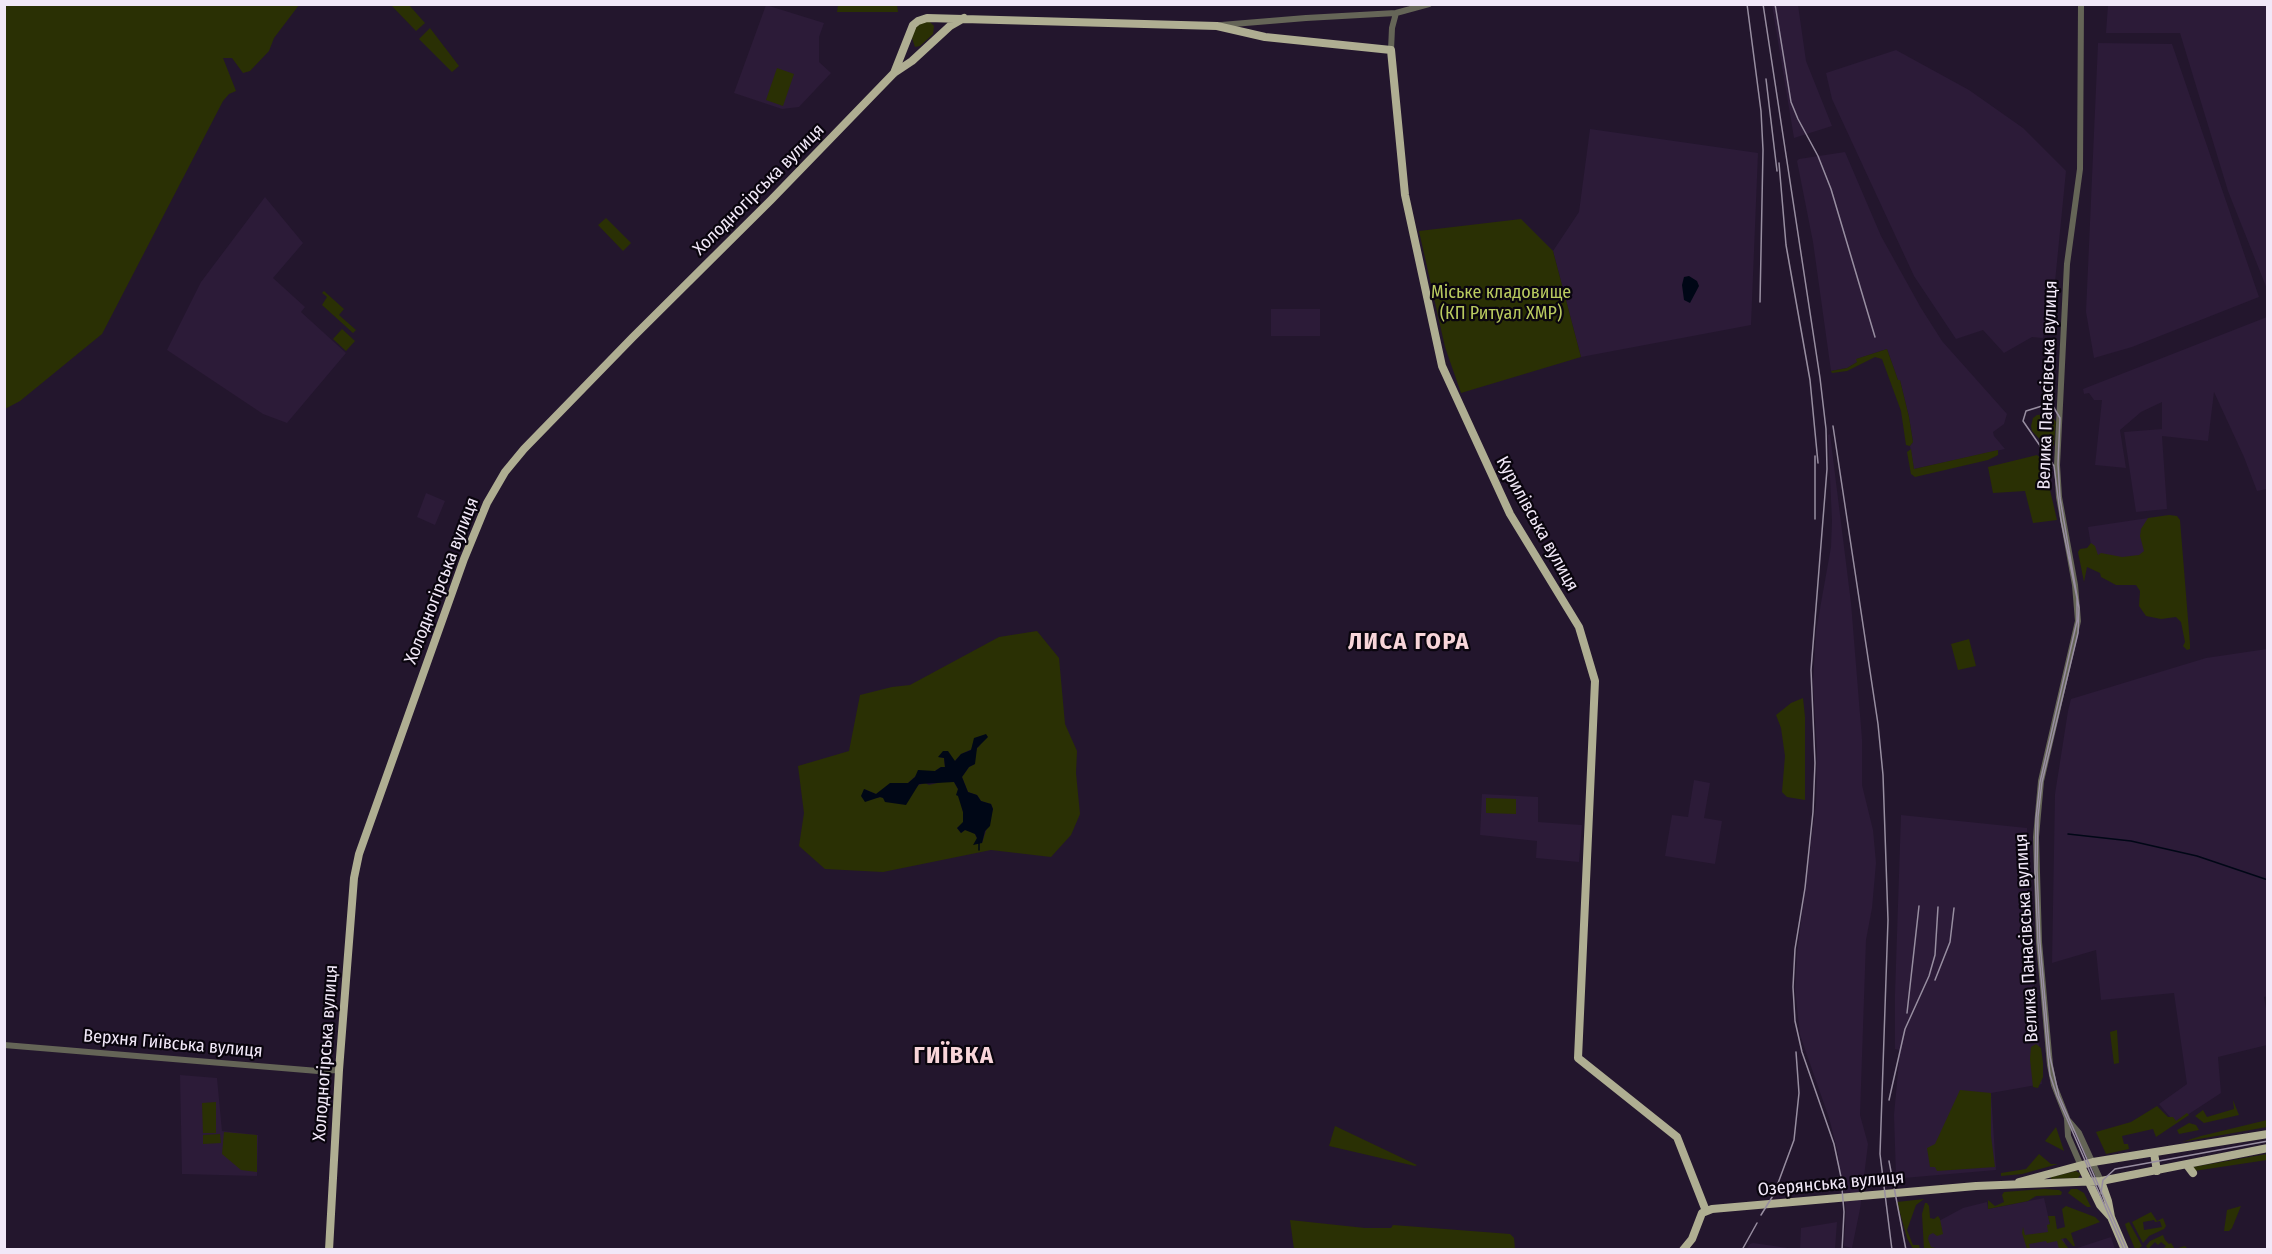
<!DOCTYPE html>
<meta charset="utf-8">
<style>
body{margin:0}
#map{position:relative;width:2272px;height:1254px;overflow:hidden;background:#23162d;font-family:"Fira Sans Condensed",sans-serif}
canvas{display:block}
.frame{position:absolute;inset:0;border:6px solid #f1e8f8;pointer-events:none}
</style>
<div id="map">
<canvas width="2272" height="1254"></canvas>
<div class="frame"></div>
</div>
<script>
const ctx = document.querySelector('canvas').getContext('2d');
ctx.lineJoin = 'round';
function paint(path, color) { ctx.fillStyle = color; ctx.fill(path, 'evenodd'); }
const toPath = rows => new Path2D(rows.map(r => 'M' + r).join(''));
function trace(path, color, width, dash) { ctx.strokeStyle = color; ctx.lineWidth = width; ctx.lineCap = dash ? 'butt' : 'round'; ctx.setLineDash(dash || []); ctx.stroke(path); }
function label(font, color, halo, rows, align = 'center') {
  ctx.font = font + ' "Fira Sans Condensed",sans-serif'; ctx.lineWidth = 4.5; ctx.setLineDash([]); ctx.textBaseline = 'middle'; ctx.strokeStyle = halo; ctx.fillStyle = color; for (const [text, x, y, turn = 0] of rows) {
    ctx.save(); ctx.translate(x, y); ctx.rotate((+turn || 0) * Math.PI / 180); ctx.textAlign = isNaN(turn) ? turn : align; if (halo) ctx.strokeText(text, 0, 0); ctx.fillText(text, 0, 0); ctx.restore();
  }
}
const built = toPath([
 [766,5,824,23,819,37,819,62,831,73,799,107,782,109,734,93],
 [1772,5,1798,5,1806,61,1832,126,1794,138],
 [2108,5,2267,5,2267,289,2228,191,2180,33,2106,33],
 [2098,43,2172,44,2259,297,2132,347,2094,358,2086,312],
 [1896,50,1969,90,2023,128,2066,171,2055,282,2055,317,2046,317,2043,338,2032,337,2004,353,1983,330,1956,339,1914,276,1832,99,1826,73],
 [1590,129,1758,153,1751,325,1581,357,1553,251,1579,212],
 [1845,152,1881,236,1921,308,1942,341,2007,414,2004,424,1993,432,1994,436,2005,449,1914,469,1910,446,1913,442,1909,417,1900,380,1898,380,1887,349,1857,359,1857,362,1847,368,1831,371,1813,242,1797,161,1799,159],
 [265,197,303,243,273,278,305,307,301,312,346,353,287,423,263,414,167,350,201,282],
 [1271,309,1320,309,1320,336,1271,336],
 [2267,317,2267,489,2257,491,2244,457,2214,392,2208,441,2162,436,2167,509,2136,512,2124,432,2162,429,2162,402,2141,412,2120,430,2126,468,2095,465,2102,400,2094,400,2089,393,2084,394,2083,389],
 [1830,434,1851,603,1862,739,1862,785,1873,830,1876,863,1872,908,1866,940,1860,1115,1868,1144,1860,1209,1852,1248,1844,1246,1846,1210,1837,1149,1829,1118,1800,1035,1795,989,1797,953,1816,803,1817,753,1813,682,1816,631,1831,547,1832,521,1828,435],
 [426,493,445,501,435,525,417,517],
 [2148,518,2154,561,2095,570,2088,527],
 [2267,649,2268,996,2264,997,2267,1014,2267,1045,2218,1057,2221,1093,2175,1123,2159,1104,2187,1084,2174,993,2101,1000,2096,950,2052,963,2055,794,2068,711,2071,699,2206,658],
 [1694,780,1710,783,1704,818,1722,821,1715,864,1665,856,1672,815,1688,817],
 [1482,794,1538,797,1538,822,1582,825,1579,862,1536,858,1537,841,1480,835],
 [1901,815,2027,828,2030,935,2042,1084,1991,1093,1996,1170,1904,1178,1896,1177,1894,1115,1900,1050,1895,1049,1895,994],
 [180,1075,217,1078,222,1131,258,1135,257,1176,182,1174],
 [2044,1198,2053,1237,2062,1235,2067,1249,1925,1249,1924,1233,1937,1222,1963,1208,1987,1202,1988,1209],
 [1837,1222,1835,1249,1800,1249,1801,1228],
 [2111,1237,2115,1249,2074,1249],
 [1753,1243,1795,1249,1746,1249,1750,1244]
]);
const green = toPath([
 [5,4,299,5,274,38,269,51,250,71,243,73,232,58,223,58,236,91,229,94,223,101,102,334,20,401,5,409],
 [391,5,409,5,425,23,416,31],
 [838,5,897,5,898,12,837,12],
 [929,21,934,26,933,34,920,46,915,47,912,38,915,28,922,22],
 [430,28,459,66,452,72,419,39],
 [777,68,794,74,783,106,766,100],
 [606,218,631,243,623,251,598,225],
 [1521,219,1553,251,1581,357,1461,393,1445,347,1419,231],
 [324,291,344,309,339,315,356,330,353,333,322,305,327,297,322,293],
 [342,329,355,341,346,351,333,339],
 [1887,349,1898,380,1900,380,1909,417,1913,442,1910,446,1906,445,1901,411,1882,359,1875,357,1847,371,1832,373,1831,371,1847,368,1857,362,1856,359],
 [2047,414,2053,417,2056,422,2054,445,2049,449,2032,431,2031,426,2033,418,2037,415],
 [1911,449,1914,469,1998,450,1998,455,1988,460,1915,477,1911,474,1907,452],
 [2037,455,2043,460,2057,520,2033,523,2025,491,1993,493,1988,467],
 [2169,515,2177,516,2180,520,2190,644,2190,649,2187,650,2183,646,2185,642,2181,622,2176,617,2161,619,2146,616,2139,606,2140,591,2136,585,2116,585,2101,577,2100,573,2087,567,2084,582,2078,552,2080,549,2087,548,2091,543,2095,546,2098,555,2101,553,2122,557,2139,555,2144,551,2140,536,2141,529,2148,518],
 [1037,631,1059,658,1065,724,1077,751,1076,773,1080,814,1071,835,1051,857,991,850,883,872,825,869,799,846,804,813,798,766,849,751,860,695,892,687,910,685,999,637],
 [981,745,977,748,975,754,975,764,969,767,962,777,968,792,977,795,981,801,991,804,993,809,982,843,979,843,975,834,972,831,965,830,961,833,957,828,964,822,963,812,958,789,954,782,946,781,929,785,925,783,883,797,875,798,864,789,876,794,884,789,908,783,921,771,935,771,941,767,945,768,944,758,939,757,952,757,951,759,954,762,961,754],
 [1969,639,1976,666,1958,670,1951,644],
 [1803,698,1805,717,1805,800,1787,797,1782,792,1785,756,1781,728,1776,715,1791,703],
 [1486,798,1516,799,1516,814,1486,813],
 [2117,1030,2119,1063,2114,1064,2110,1032],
 [2036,1044,2041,1048,2043,1063,2043,1077,2038,1088,2033,1087,2030,1059,2031,1047],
 [1960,1090,1991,1093,1991,1136,1995,1167,1937,1171,1935,1167,1930,1167,1927,1148,1935,1144],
 [2233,1100,2239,1115,2204,1123,2195,1116,2203,1110,2207,1117,2234,1109],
 [216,1102,216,1133,203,1133,202,1103],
 [2157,1106,2168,1117,2173,1117,2176,1121,2187,1113,2189,1115,2156,1137,2153,1129,2122,1136,2124,1144,2128,1144,2129,1149,2106,1154,2096,1132,2131,1122],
 [2267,1120,2267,1127,2182,1142,2201,1136],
 [2189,1123,2196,1125,2199,1130,2179,1134,2177,1130],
 [1335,1126,1417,1165,1415,1166,1329,1146],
 [2056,1127,2064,1151,2045,1141],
 [224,1132,257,1135,257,1172,241,1170,222,1154],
 [220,1134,221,1143,203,1144,203,1135],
 [2039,1154,2051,1164,2058,1164,2022,1174,2001,1176,2001,1173,2026,1169],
 [2267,1154,2267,1160,2194,1171,2193,1167],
 [2076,1171,2081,1174,2078,1178,2051,1179,2051,1177],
 [2044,1189,2059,1190,2062,1192,2061,1195,2036,1196,2028,1201,1988,1209,1988,1200,1995,1206,2004,1202,2002,1195,2004,1192],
 [2071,1189,2077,1189,2084,1193,2091,1207,2087,1207,2068,1193],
 [1924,1199,1916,1205,1907,1230,1913,1245,1919,1245,1920,1249,1913,1249,1907,1238,1897,1202],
 [1925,1203,1927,1203,1929,1206,1930,1218,1934,1219,1938,1216,1940,1219,1943,1234,1937,1236,1933,1233,1929,1235,1928,1239,1931,1247,1941,1249,1924,1249,1922,1214],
 [2066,1206,2095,1217,2100,1222,2071,1233,2075,1246,2073,1246,2066,1238,2061,1239,2069,1249,2059,1249,2057,1241,2047,1243,2046,1241,2029,1244,2030,1249,2027,1249,2022,1233,2023,1227,2025,1235,2048,1232,2047,1225,2050,1224,2048,1216,2055,1216,2057,1229,2065,1227,2062,1209],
 [2241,1206,2232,1228,2229,1231,2224,1231,2227,1210],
 [2151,1212,2157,1221,2163,1218,2166,1226,2164,1229,2149,1236,2143,1243,2132,1222],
 [2154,1220,2155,1222,2160,1221,2162,1227,2144,1230,2143,1222],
 [1290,1220,1365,1228,1391,1228,1393,1225,1510,1234,1514,1238,1515,1249,1294,1249],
 [2129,1222,2142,1246,2138,1249,2135,1249,2127,1230,2125,1224],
 [2163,1235,2165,1240,2169,1244,2171,1243,2175,1249,2185,1246,2188,1249,2163,1249,2166,1246,2161,1242,2158,1245,2155,1242,2148,1249,2146,1246,2150,1241]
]);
const water = toPath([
 [1689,276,1697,281,1699,286,1690,303,1684,300,1682,285,1684,277],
 [986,734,988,737,977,748,975,764,969,767,962,777,968,792,977,795,981,801,991,804,993,809,990,826,985,831,982,843,973,845,977,838,975,834,965,830,961,833,957,828,963,822,963,812,958,796,956,795,958,789,954,782,919,784,906,805,885,802,883,798,880,797,865,802,861,796,864,789,876,794,890,783,908,783,915,777,918,770,935,771,941,767,945,767,944,758,938,757,943,751,948,751,955,761,961,754,971,750,974,738]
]);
const stream = toPath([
 [2068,834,2131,841,2197,856,2268,880],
 [979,842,979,850]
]);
const minor = toPath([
 [2081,4,2080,169,2067,264,2057,465,2059,497,2075,585,2078,621,2041,781,2036,837,2039,942,2050,1065,2054,1085,2067,1118,2068,1136,2081,1166],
 [1221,25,1306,18,1396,13,1429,4],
 [1391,50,1392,28,1396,13],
 [4,1045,318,1071,339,1070],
 [2067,1119,2079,1133,2101,1181]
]);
const major = toPath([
 [894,73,913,25,918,21,927,18,1217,26,1265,37,1391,50,1405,195,1442,366,1510,514,1579,627,1595,681,1578,1058,1677,1137,1706,1211],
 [2154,1153,2157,1171],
 [2187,1165,2193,1173],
 [2081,1166,2100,1205,2110,1216],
 [2101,1181,2108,1201,2111,1217,2125,1250],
 [2019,1182,2093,1162,2268,1134],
 [329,1250,339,1070,354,878,359,854,464,559,487,503,505,472,524,449,633,337,771,200,894,73,912,61,950,26,964,18],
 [1683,1250,1692,1239,1702,1213,1712,1209,1976,1186,2101,1181,2268,1148]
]);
const tram = toPath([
 [2101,1193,2103,1180,2115,1169,2268,1141],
 [2124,1250,2057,1096,2050,1075,2048,1057,2038,943,2035,869,2036,818,2040,782,2077,621,2077,598,2061,520,2054,466,2023,421,2026,411,2042,406,2054,408,2060,418,2058,464,2060,498,2079,608,2078,633,2042,782,2038,817,2037,869,2040,943,2050,1057,2059,1096,2127,1250]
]);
const rail = toPath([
 [1747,4,1761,111,1763,150,1760,302],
 [1763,4,1820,378,1826,429,1827,469,1811,670,1815,763,1813,812,1805,888,1795,949,1793,987,1795,1021,1802,1052,1834,1144,1841,1177,1844,1212,1842,1250],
 [1775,4,1791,102,1798,119,1818,156,1831,189,1875,337],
 [1766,79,1777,171],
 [1779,163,1786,245,1810,380,1818,463],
 [1833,426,1878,724,1883,775,1888,920,1880,1154,1892,1250],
 [1815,456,1815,519],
 [1935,980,1950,942,1954,908],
 [1907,1013,1919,906],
 [1889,1100,1905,1029,1929,976,1935,955,1938,907],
 [1889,1161,1906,1250],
 [1761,1215,1774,1194,1794,1140,1799,1093,1796,1052],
 [1742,1250,1757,1223]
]);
const streetNames = [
 ["Холодногірська вулиця",759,190,-45],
 ["Велика Панасівська вулиця",2048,385,-88],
 ["Курилівська вулиця",1537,524,61],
 ["Холодногірська вулиця",442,581,-69],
 ["Велика Панасівська вулиця",2027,938,-93],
 ["Верхня Гиївська вулиця",173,1044,5],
 ["Холодногірська вулиця",326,1053,-86],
 ["Озерянська вулиця",1831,1184,-5]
];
const parkNames = [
 ["Міське кладовище",1501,293],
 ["(КП Ритуал ХМР)",1501,314]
];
const districtNames = [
 ["ЛИСА ГОРА",1409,642],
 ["ГИЇВКА",954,1056]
];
paint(built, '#2c1b38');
paint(green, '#2a3004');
paint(water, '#000716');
trace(stream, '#000716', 1.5);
trace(minor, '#656557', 6);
trace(major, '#afae92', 8);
trace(tram, '#988ea1', 1.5);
trace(rail, '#988ea1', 1.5);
label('18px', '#f1e8f8', '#0a050e', streetNames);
label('18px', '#b9ca5f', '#0a050e', parkNames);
ctx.letterSpacing = '1.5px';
label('bold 24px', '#f8d5d9', '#0a050e', districtNames);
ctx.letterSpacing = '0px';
</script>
